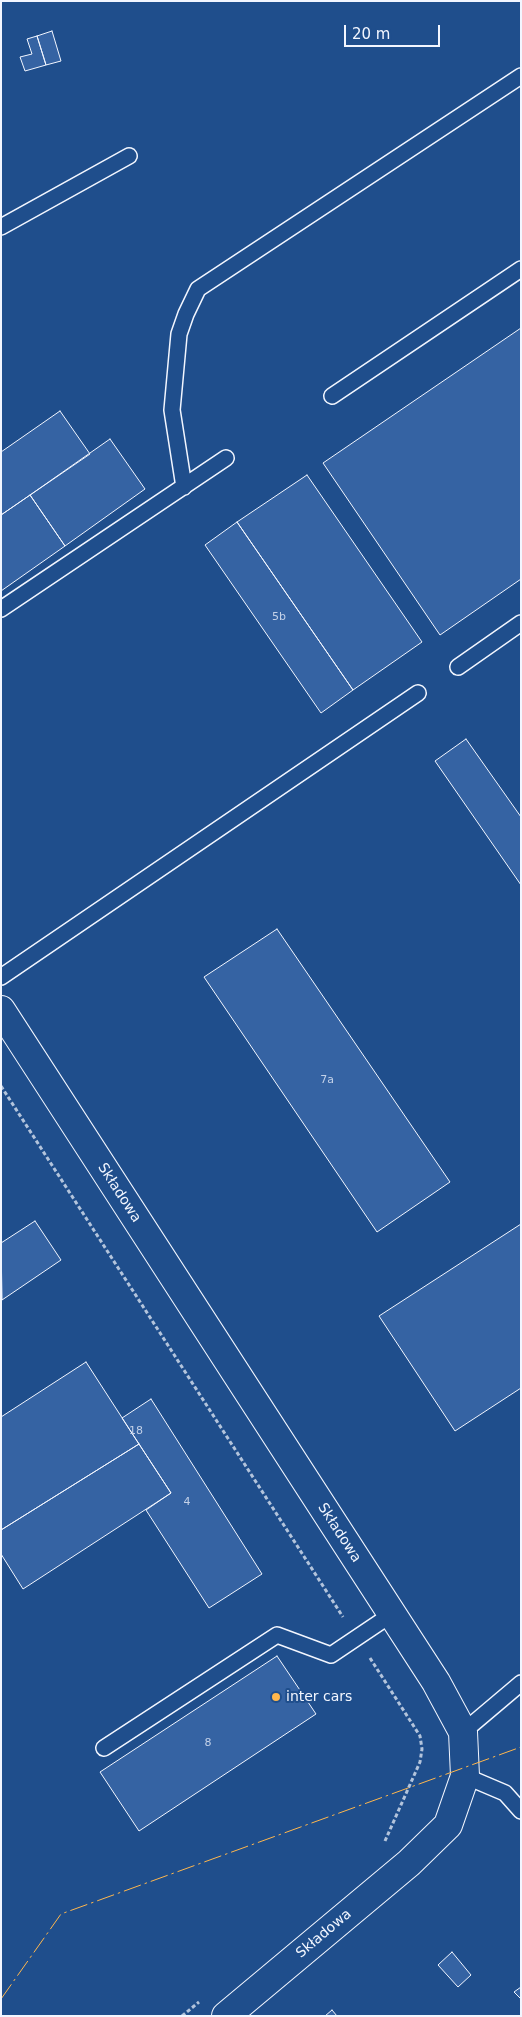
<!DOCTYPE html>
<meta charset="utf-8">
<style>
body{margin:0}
#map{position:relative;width:522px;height:2017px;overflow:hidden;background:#1f4e8c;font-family:"DejaVu Sans",sans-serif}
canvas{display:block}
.frame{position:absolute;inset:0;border:2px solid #f2f6ff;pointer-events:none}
.scale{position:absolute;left:344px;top:25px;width:96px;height:22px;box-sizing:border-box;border:2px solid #f2f6ff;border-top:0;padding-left:6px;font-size:15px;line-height:18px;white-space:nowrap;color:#f2f6ff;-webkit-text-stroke:4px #1f4e8c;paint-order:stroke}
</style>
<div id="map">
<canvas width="522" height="2017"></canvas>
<div class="frame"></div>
<div class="scale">20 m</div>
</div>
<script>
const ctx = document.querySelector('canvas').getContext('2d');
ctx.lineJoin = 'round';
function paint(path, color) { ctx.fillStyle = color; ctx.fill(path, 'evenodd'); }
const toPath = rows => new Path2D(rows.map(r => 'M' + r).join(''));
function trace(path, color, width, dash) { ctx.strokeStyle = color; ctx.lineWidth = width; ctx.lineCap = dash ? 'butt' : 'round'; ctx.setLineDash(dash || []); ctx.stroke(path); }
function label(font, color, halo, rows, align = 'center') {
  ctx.font = font + ' "DejaVu Sans",sans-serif'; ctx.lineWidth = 4; ctx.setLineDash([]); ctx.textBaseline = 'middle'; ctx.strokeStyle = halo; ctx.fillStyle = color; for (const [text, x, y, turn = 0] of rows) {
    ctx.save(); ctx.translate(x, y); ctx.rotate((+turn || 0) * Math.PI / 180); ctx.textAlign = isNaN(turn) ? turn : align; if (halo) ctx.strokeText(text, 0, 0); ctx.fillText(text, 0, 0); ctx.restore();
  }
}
const building = toPath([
 [52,31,61,61,46,65,37,36,52,31],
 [37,36,46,65,25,71,20,57,32,54,27,39,37,36],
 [521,328,521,579,440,635,323,463,521,328],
 [60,411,90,454,1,515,1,452,60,411],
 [110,439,145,489,65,546,30,495,110,439],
 [307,475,422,642,353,690,237,522,307,475],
 [30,495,65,546,1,591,1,515,30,495],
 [237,522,353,690,321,713,205,545,237,522],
 [466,739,521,817,521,885,435,761,466,739],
 [277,929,450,1182,377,1232,204,977,277,929],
 [35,1221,61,1260,2,1300,1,1243,35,1221],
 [521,1224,521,1388,455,1431,379,1316,521,1224],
 [86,1362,139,1444,1,1530,1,1417,86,1362],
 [151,1399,262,1574,209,1608,146,1510,171,1493,122,1418,151,1399],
 [139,1444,171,1493,23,1589,1,1554,1,1530,139,1444],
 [277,1656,316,1714,139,1831,100,1772,277,1656],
 [452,1952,471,1975,458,1987,438,1965,452,1952],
 [521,1987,521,1999,514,1992,521,1987],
 [332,2010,337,2016,325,2016,332,2010]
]);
const path = toPath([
 [1,1086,343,1617],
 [370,1658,420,1736,422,1749,420,1762,385,1841],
 [182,2016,199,2002]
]);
const lane = toPath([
 [1,227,129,156],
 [332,396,521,269],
 [184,487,172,410,179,334,186,314,198,289,521,76],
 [1,609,226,458],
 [458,667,521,623],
 [1,977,418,693],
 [463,1732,521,1683],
 [104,1748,277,1635,331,1655,392,1614],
 [465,1776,505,1793,521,1811]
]);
const street = toPath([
 [1,1010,436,1682,463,1732,465,1776,448,1825,409,1863,226,2016]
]);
const power = toPath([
 [1,1999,61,1914,521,1747]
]);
const markers = [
 [276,1697,5,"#ffb74d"]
];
const numberNames = [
 ["5b",279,617],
 ["7a",327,1080],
 ["18",136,1431],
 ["4",187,1502],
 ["8",208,1743]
];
const streetNames = [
 ["Składowa",119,1193,57],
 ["Składowa",339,1533,57],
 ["Składowa",324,1934,-40]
];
const poiNames = [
 ["inter cars",286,1697]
];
paint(building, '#3563a3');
trace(building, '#f2f6ff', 1);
trace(lane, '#f2f6ff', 18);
trace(street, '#f2f6ff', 30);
trace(path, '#b3c4dc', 3, [4, 2.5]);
trace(lane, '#1f4e8c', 15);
trace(street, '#1f4e8c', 28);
trace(power, '#ffb74d', 1, [18, 4, 2.5, 4]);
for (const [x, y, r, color] of markers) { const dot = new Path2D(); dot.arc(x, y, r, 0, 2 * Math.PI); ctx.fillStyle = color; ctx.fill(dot); trace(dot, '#1f4e8c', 2); }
label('11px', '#c3d1e8', null, numberNames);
label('14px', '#f2f6ff', '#1f4e8c', streetNames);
label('14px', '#f2f6ff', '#1f4e8c', poiNames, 'left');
</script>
